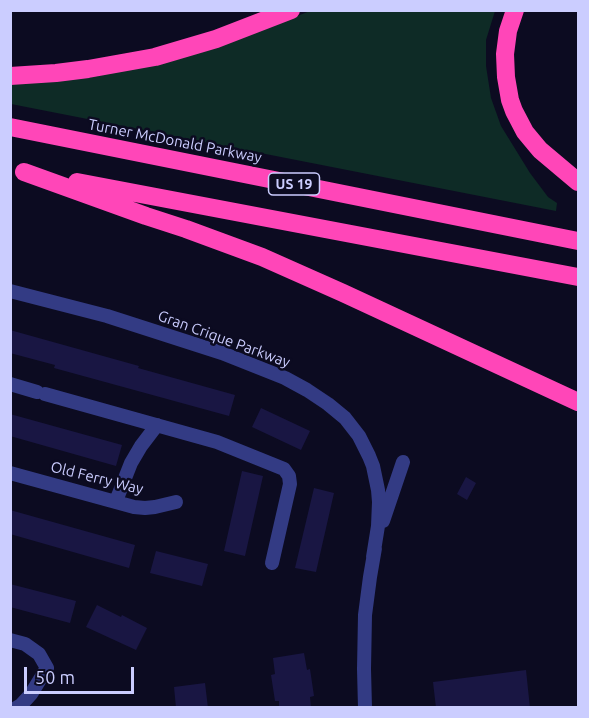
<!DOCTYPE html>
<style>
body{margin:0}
#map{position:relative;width:589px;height:718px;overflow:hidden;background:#0c0b21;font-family:Ubuntu,sans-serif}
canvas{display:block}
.frame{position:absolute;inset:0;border:12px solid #cbcdff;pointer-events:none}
.scale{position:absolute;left:24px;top:667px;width:110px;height:27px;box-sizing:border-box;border:3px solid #cbcdff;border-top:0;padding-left:8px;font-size:18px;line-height:21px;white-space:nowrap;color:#cbcdff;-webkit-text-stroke:4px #0c0b21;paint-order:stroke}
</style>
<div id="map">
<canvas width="589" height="718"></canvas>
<div class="frame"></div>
<div class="scale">50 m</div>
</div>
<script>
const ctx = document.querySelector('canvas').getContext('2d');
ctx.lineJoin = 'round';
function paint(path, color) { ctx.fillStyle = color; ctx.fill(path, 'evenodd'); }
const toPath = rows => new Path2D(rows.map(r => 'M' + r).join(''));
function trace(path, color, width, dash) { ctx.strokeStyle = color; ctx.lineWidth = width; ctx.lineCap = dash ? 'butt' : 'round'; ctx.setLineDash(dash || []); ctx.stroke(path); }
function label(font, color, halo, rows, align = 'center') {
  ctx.font = font + ' Ubuntu,sans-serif'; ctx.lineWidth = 5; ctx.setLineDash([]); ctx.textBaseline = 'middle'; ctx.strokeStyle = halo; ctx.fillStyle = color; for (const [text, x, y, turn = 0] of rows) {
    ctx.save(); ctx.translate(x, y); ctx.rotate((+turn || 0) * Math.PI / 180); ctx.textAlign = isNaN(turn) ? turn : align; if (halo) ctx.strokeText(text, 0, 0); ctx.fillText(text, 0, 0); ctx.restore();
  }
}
const green = toPath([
 [310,11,495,11,486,40,486,66,491,98,501,126,530,173,548,197,557,203,556,211,11,104,10,84,277,24]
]);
const building = toPath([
 [10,330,139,366,138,368,235,395,229,416,54,368,55,365,10,353],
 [261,408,310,431,301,450,252,427],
 [10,414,122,445,116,466,10,436],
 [242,471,263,476,245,556,224,551],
 [466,477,476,483,467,500,457,494],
 [314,488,334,493,316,572,295,568],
 [10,510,135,545,129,568,10,534],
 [156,551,208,564,202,586,150,573],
 [10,584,76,601,70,623,10,607],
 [97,605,121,617,122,615,147,628,136,650,86,627],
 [304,653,307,670,310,669,314,696,310,697,311,708,279,708,279,701,275,701,271,675,275,674,273,658],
 [526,670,530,708,436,708,433,682],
 [205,683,208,708,176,708,174,687]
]);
const street = toPath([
 [10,291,107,316,222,353,285,378,307,390,328,404,345,418,359,436,369,456,373,466,378,490,379,502,378,526,373,557],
 [10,384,37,392],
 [45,394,217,442,284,469,289,476,290,484,272,563],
 [10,473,134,507,145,508,155,507,176,502],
 [116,501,131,463,141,446,157,425],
 [383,521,403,462],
 [10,640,25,644,39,654,47,668,31,694,21,705,16,708],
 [365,708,364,669,365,615,370,577,375,548]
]);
const highway = toPath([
 [515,10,508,31,505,54,506,77,510,100,514,111,525,132,540,150,578,182],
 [10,76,56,73,88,69,155,57,216,39,291,10],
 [10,127,578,241],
 [24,172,146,216,186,229,262,257,343,293,578,402],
 [77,182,578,277]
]);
const shields = [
 [294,184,51]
];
const shieldNames = [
 ["US 19",294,184]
];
const streetNames = [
 ["Turner McDonald Parkway",175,141,11],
 ["Gran Crique Parkway",224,339,20],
 ["Old Ferry Way",97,478,14]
];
paint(green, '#0e2b26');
paint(building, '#191643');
trace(street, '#333b84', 14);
trace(highway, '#ff46b8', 18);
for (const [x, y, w] of shields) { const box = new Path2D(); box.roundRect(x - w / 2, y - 11, w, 22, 4.5); ctx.fillStyle = '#0c0b21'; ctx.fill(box); trace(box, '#cbcdff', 1.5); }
label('bold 14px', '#cbcdff', null, shieldNames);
label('15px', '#cbcdff', '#0c0b21', streetNames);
</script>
